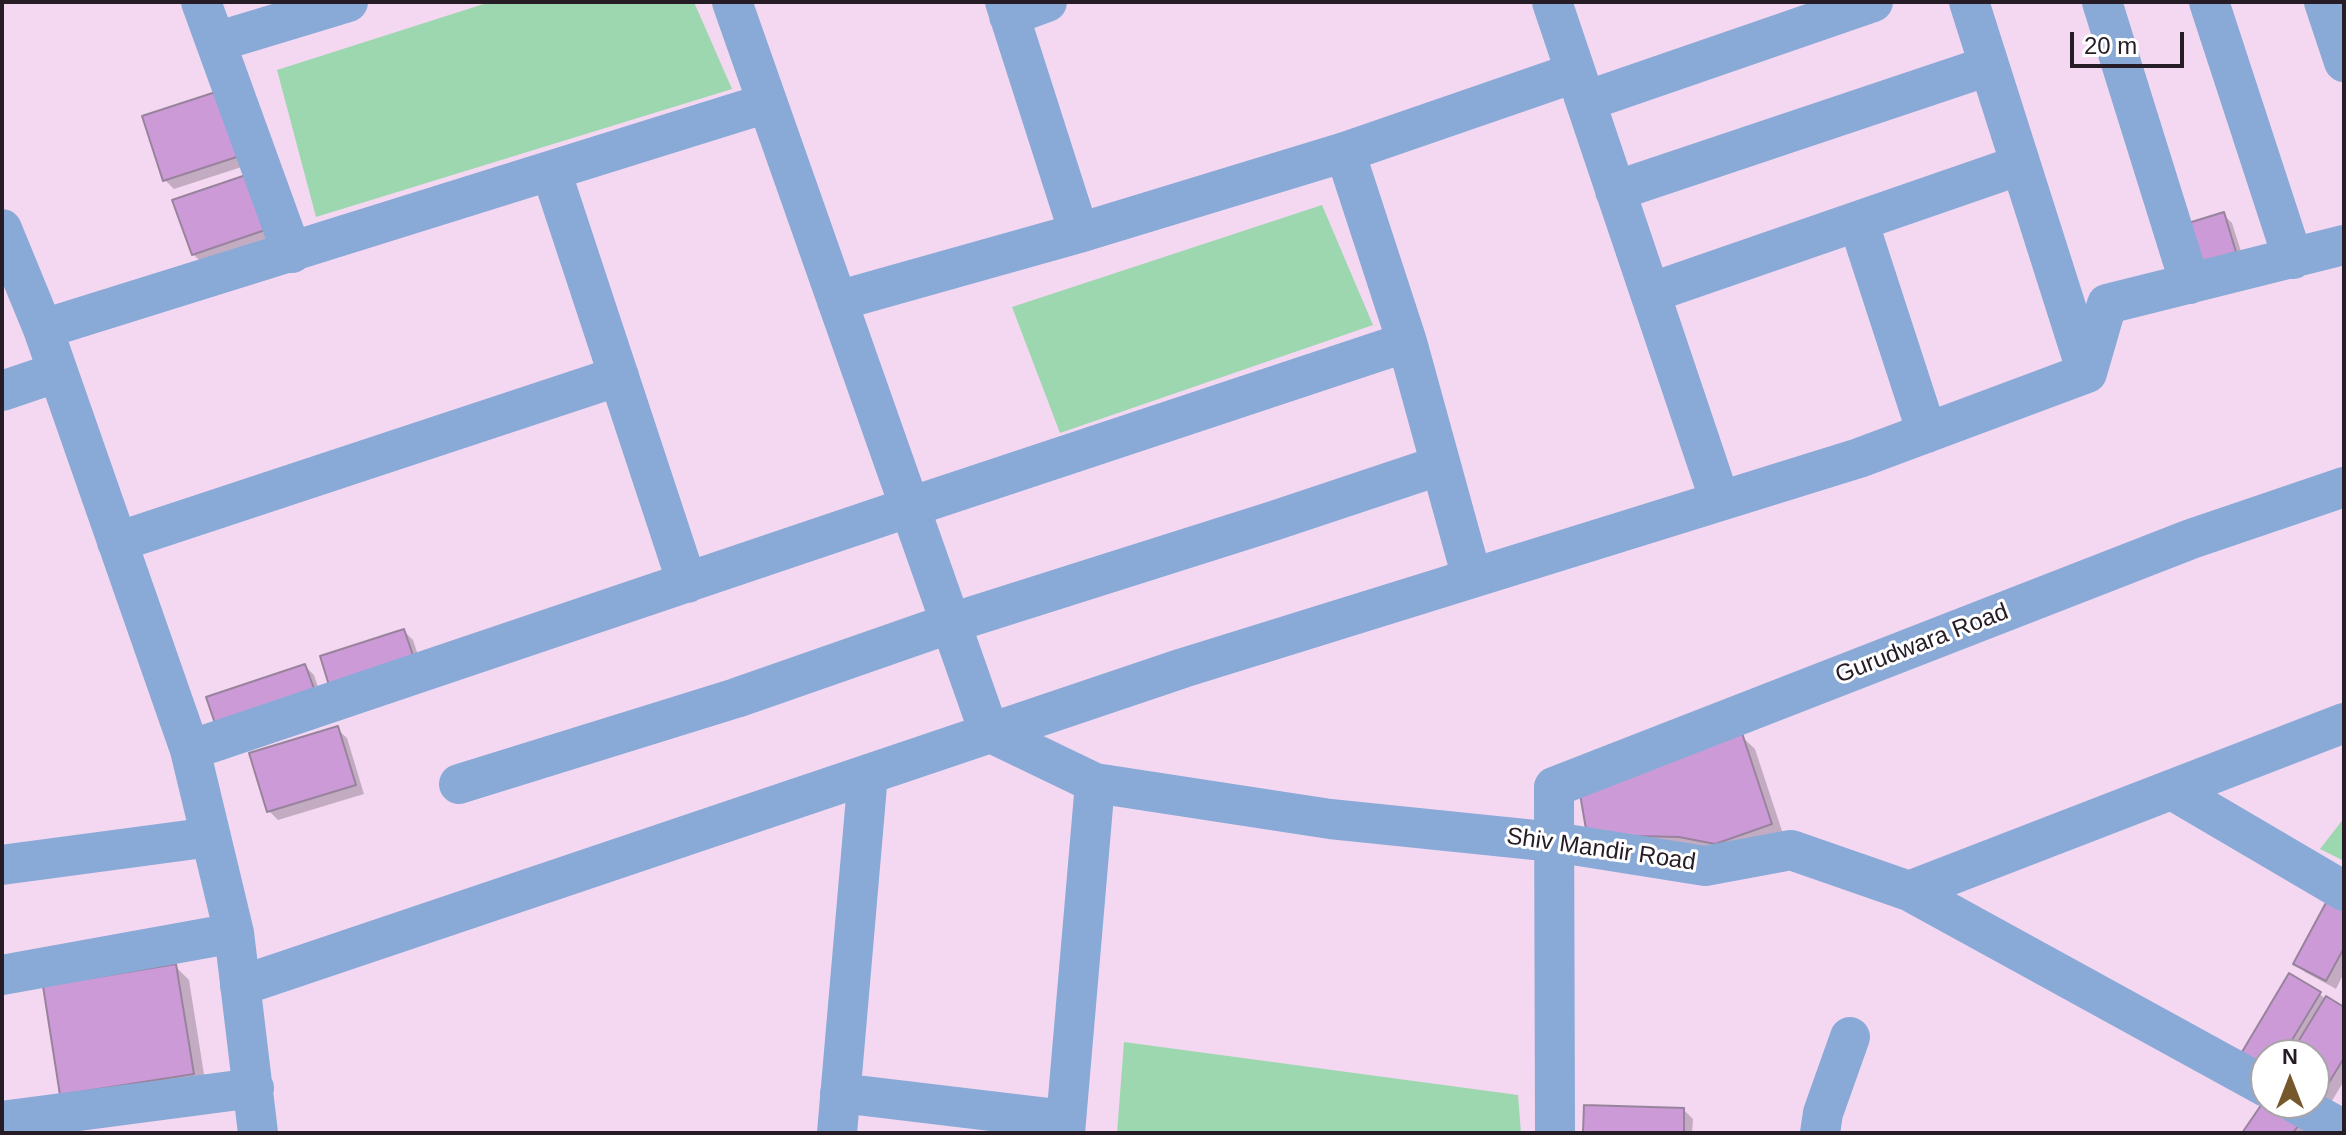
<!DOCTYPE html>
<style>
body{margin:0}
#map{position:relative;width:2346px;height:1135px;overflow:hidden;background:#f4d8f2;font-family:Arial,sans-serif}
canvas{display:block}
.frame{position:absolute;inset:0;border:4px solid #251c25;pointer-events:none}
.north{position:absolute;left:2250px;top:1039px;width:80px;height:80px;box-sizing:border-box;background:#fff;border:2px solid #a8a4a8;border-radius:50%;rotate:0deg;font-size:22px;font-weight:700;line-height:32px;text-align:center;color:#251c25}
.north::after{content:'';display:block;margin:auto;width:28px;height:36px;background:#75592c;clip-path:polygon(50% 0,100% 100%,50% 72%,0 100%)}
.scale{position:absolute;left:2070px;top:32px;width:114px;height:36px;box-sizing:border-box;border:4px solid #251c25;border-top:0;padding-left:10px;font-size:24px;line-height:28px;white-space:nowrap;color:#251c25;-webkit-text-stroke:6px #fff;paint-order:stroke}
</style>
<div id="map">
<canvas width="2346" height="1135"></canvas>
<div class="frame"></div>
<div class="north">N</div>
<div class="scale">20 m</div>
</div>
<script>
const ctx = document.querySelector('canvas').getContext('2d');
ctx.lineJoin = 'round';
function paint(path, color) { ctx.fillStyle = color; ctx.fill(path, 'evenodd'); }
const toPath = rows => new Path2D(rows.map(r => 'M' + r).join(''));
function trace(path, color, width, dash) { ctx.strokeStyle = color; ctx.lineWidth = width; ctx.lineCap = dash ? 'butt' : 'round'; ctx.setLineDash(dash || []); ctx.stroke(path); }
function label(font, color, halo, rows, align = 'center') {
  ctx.font = font + ' Arial,sans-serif'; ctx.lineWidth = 6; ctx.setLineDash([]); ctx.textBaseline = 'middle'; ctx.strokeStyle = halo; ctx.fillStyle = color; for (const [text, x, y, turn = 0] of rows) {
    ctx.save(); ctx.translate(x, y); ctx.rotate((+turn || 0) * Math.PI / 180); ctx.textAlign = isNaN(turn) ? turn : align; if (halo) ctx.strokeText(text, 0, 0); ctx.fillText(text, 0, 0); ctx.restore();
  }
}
const green = toPath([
 [490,2,694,2,732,89,316,217,277,70],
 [1322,205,1373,325,1060,433,1012,307],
 [2344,818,2344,861,2320,849],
 [1124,1042,1518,1095,1521,1133,1117,1133]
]);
const shadow = toPath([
 [239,98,260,161,174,189,165,180],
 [257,185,276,238,202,263,193,254],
 [2223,214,2232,223,2244,261,2208,272],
 [404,631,413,640,425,676,343,703],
 [305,666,314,675,327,714,230,746],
 [337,729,347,738,364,794,278,820,269,811],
 [1741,736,1755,749,1784,837,1694,849,1603,847],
 [2344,910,2344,973,2336,989,2305,972,2296,964],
 [175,966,189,980,206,1087,76,1108],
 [2319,993,2326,1000,2344,1010,2344,1081,2330,1104,2314,1095,2314,1055,2266,1055,2250,1066],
 [1684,1110,1693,1119,1692,1133,1585,1133],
 [2300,1123,2308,1133,2245,1133]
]);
const building = toPath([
 [231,87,252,152,163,181,142,116,231,87],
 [249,174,268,229,192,255,172,200,249,174],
 [2224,212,2236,252,2198,264,2185,224,2224,212],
 [404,629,417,667,332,695,320,656,404,629],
 [305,664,320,705,220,738,206,697,305,664],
 [338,726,356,785,267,812,249,753,338,726],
 [1742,733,1772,824,1715,844,1679,837,1587,835,1579,788,1742,733],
 [2328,899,2344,907,2344,948,2326,981,2293,964,2328,899],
 [176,964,194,1074,60,1095,43,986,176,964],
 [2289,973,2321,992,2283,1055,2266,1055,2266,1074,2239,1057,2289,973],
 [2326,996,2344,1007,2344,1058,2320,1097,2314,1093,2314,1055,2290,1055,2326,996],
 [2266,1098,2301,1122,2293,1133,2242,1133,2266,1098],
 [1584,1105,1684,1108,1684,1133,1583,1133,1584,1105]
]);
const minor = toPath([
 [201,2,292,253],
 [732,2,989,732,1095,783,1330,819,1554,842,1705,866,1791,850,1909,891,2266,1087],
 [1005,2,1079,233],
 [1552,2,1720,501],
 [1969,2,2087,373],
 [2102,2,2190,284],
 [2209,2,2293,259],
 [2324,2,2344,62],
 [1009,16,1047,2],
 [216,42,348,2],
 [1586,101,1873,2],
 [1345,152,1407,342,1472,578],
 [551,171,687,583],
 [1615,191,1988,66],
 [1858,221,1927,433],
 [2,229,43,329,190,750,234,933,258,1133],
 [1650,293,2020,165],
 [837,301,1079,233,1345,152,1574,73],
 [43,329,767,103],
 [2,391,58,372],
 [117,542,619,376],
 [190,750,910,507,1407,342],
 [459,784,736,698,951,623,1273,521,1441,465],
 [2172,790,2344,891],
 [2,865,211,837],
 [1909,891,2344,723],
 [2,975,234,933],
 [240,986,1183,668,1859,458,2087,373,2107,304,2344,245],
 [840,1093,1066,1120],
 [2295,1103,2344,1130],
 [2,1121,254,1088],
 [837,1133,868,774],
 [1065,1133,1095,783],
 [1555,1133,1554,787,2191,539,2344,487],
 [1820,1133,1823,1113,1850,1037]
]);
const streetNames = [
 ["Gurudwara Road",1922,644,-21],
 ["Shiv Mandir Road",1601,850,8]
];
paint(green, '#9dd7af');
paint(shadow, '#0003');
paint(building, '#cd9ad8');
trace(building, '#98839d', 2);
trace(minor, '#89aad6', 40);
label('24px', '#251c25', '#fff', streetNames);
</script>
